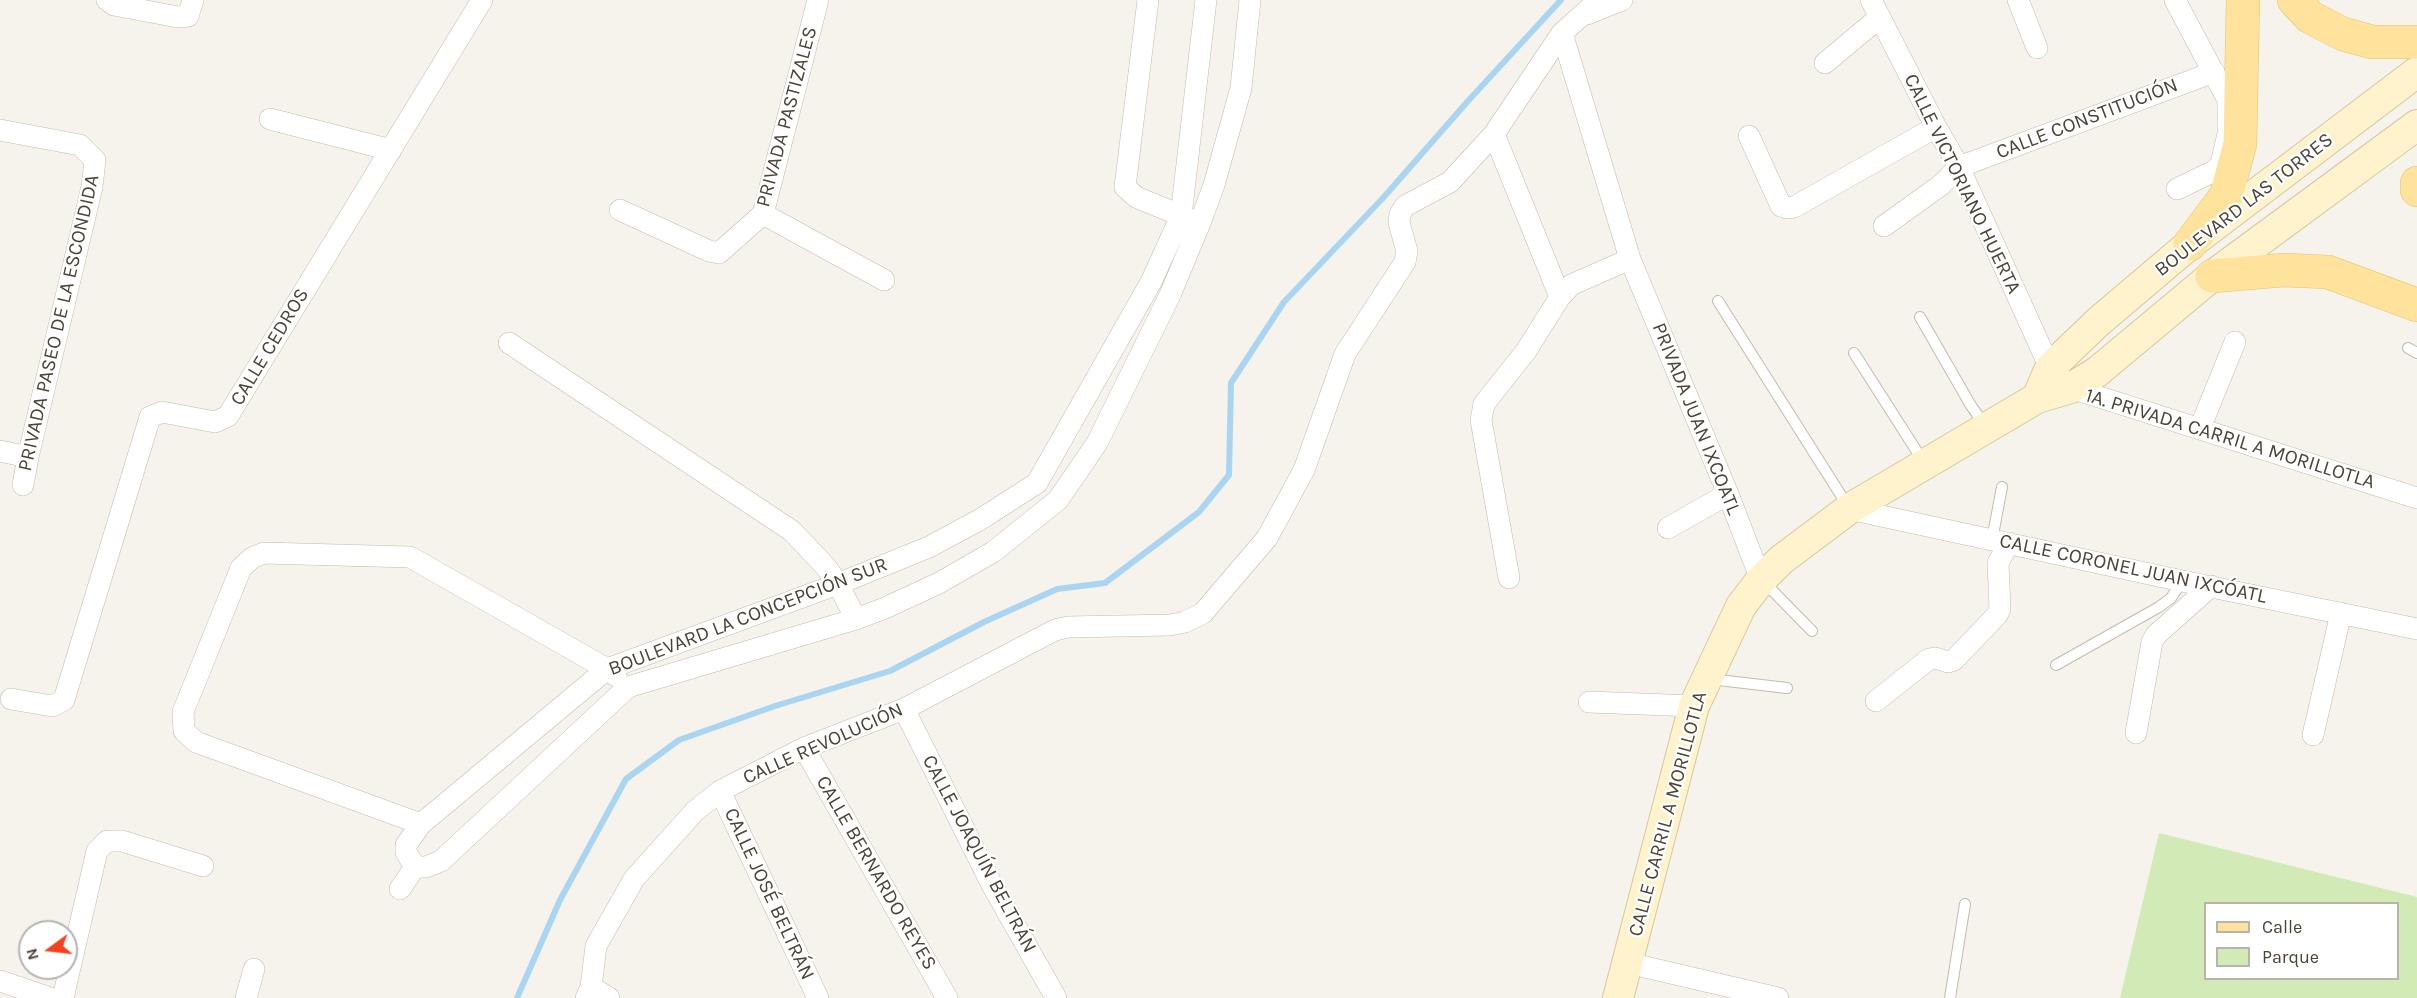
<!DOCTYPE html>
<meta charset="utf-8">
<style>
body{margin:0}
#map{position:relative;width:2417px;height:998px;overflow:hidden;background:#f6f3ec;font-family:Karla,sans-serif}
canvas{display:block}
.legend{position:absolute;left:2204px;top:902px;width:195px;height:78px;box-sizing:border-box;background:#fff;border:2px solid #b7b4b0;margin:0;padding:8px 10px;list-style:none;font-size:18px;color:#4b4439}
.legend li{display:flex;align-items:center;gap:12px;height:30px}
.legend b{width:30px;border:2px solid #b7b4b0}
.north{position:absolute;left:18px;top:920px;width:60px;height:60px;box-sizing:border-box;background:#fff;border:2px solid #b7b4b0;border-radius:50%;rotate:255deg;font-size:16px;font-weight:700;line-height:24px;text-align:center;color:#4b4439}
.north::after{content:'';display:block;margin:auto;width:21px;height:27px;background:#fc3f1d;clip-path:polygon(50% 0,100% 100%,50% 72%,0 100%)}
</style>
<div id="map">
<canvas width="2417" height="998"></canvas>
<ul class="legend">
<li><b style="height:8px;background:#ffe39c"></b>Calle</li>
<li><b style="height:16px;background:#d2eab5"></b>Parque</li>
</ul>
<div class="north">N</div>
</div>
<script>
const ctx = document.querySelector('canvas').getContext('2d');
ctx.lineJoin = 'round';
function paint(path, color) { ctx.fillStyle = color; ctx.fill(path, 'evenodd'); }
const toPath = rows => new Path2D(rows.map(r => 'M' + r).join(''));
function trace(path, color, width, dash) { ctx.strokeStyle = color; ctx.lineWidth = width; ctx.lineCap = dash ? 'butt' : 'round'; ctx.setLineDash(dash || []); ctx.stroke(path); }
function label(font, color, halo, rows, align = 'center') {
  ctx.font = font + ' Karla,sans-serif'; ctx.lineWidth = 4.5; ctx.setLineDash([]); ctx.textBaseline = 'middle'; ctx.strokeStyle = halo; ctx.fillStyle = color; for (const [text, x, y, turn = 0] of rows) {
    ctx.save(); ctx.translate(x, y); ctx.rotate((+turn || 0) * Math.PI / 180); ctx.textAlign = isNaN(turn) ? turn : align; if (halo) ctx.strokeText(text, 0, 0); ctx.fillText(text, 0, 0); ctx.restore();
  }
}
const green = toPath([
 [2159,833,2417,897,2417,998,2120,998],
 [2206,904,2398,904,2398,978,2206,978]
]);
const stream = toPath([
 [517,998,560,900,626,779,679,740,775,706,890,671,984,622,1057,589,1105,583,1199,512,1229,475,1231,383,1284,302,1383,198,1468,101,1561,0]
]);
const lane = toPath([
 [1718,301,1849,508],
 [1920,317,1970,404,1985,426],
 [2408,348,2417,353],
 [1854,353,1923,461],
 [1992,540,2002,487],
 [1762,580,1812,631],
 [2056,665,2159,607,2171,598,2182,581],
 [1710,679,1787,688],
 [1950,998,1965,904]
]);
const street = toPath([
 [107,0,114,5,178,17,188,16,193,0],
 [1148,0,1125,187,1136,197,1194,221],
 [1871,0,1936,127,1959,167,2050,368,2071,388,2417,498],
 [2018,0,2037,48],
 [2175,0,2228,100,2228,134,2221,164,2216,170,2177,189],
 [1587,14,1622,0],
 [1562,33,1630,259,1728,494,1761,580],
 [1825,63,1880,17],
 [270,119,391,150],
 [0,130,80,145,95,160,92,187,28,457,23,485],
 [1494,134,1560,297],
 [1749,136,1781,206,1787,208,1794,207,1936,127],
 [620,210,709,251,719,253,763,214,818,0],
 [763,214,884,280],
 [1884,226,1941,185,1959,167,2214,72],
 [509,343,792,531,825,566,838,584,856,619],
 [2200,428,2235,342],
 [0,451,28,457],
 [1849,509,2182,581,2417,629],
 [1668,528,1728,494],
 [1509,578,1481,420,1484,404,1526,351,1560,297,1571,285,1630,259],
 [11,699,52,706,64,700,150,417,162,412,215,422,228,416,482,0],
 [1876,701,1929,659,1935,658,1948,662,1954,660,1997,615,2000,609,1998,563,2009,543],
 [1589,702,1694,706],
 [904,709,991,883,1056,998],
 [2136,733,2152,642,2156,635,2211,586],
 [2313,735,2341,613],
 [804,748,947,998],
 [720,791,818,998],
 [421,824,196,742,184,731,183,712,241,568,252,558,264,553,410,557,607,669,616,676],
 [415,867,426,867,441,861,628,687,856,619,885,608,939,583,993,552,1058,500,1097,443,1170,295,1200,223,1214,185,1241,88,1250,0],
 [415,867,406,852,406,845,421,824,607,669,838,584,929,547,981,519,1037,483,1151,282,1181,216,1206,0],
 [400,889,415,867],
 [1628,963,1778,998],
 [0,981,50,998],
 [591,987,609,998],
 [63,998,97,851,107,841,122,841,203,866],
 [246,998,254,969],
 [586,998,591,987,596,946,634,879,695,811,720,791,804,748,904,709,1055,630,1068,627,1170,625,1185,622,1203,613,1267,538,1304,470,1345,354,1405,262,1407,251,1399,223,1400,214,1405,206,1450,182,1494,134,1562,33,1599,0]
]);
const secondary = toPath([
 [2037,398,2050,368,2098,322,2190,244,2417,72],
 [1618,998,1694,706,1741,606,1761,580,1781,560,1849,509,2037,398,2071,388,2097,372,2212,276,2417,125]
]);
const primary = toPath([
 [2294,0,2310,17,2343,34,2372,42,2417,42],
 [2417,183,2417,190],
 [2190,244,2226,196,2240,144,2243,0],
 [2212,276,2284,270,2328,272,2417,305]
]);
const streetNames = [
 ["PRIVADA PASTIZALES",787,117,-75],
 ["CALLE CONSTITUCIÓN",2087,119,-21],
 ["CALLE VICTORIANO HUERTA",1962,184,64],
 ["BOULEVARD LAS TORRES",2244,205,-38],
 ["PRIVADA PASEO DE LA ESCONDIDA",59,323,-77],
 ["CALLE CEDROS",270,347,-59],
 ["PRIVADA JUAN IXCOATL",1696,419,68],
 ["1A. PRIVADA CARRIL A MORILLOTLA",2230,439,17],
 ["CALLE CORONEL JUAN IXCÓATL",2133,569,12],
 ["BOULEVARD LA CONCEPCIÓN SUR",748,617,-21],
 ["CALLE REVOLUCIÓN",823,744,-24],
 ["CALLE CARRIL A MORILLOTLA",1668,814,-75],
 ["CALLE JOAQUÍN BELTRÁN",979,854,62],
 ["CALLE BERNARDO REYES",876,873,60],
 ["CALLE JOSÉ BELTRÁN",769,894,65]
];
paint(green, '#d2eab5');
trace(stream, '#a9d4f2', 6);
trace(lane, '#c2bbae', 12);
trace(street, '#c2bbae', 22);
trace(secondary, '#d6c79b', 32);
trace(primary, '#e6c16a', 34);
trace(lane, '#fff', 10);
trace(street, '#fff', 21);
trace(secondary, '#fff3cd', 30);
trace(primary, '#ffe39c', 33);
label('20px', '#4b4439', '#fff', streetNames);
</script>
